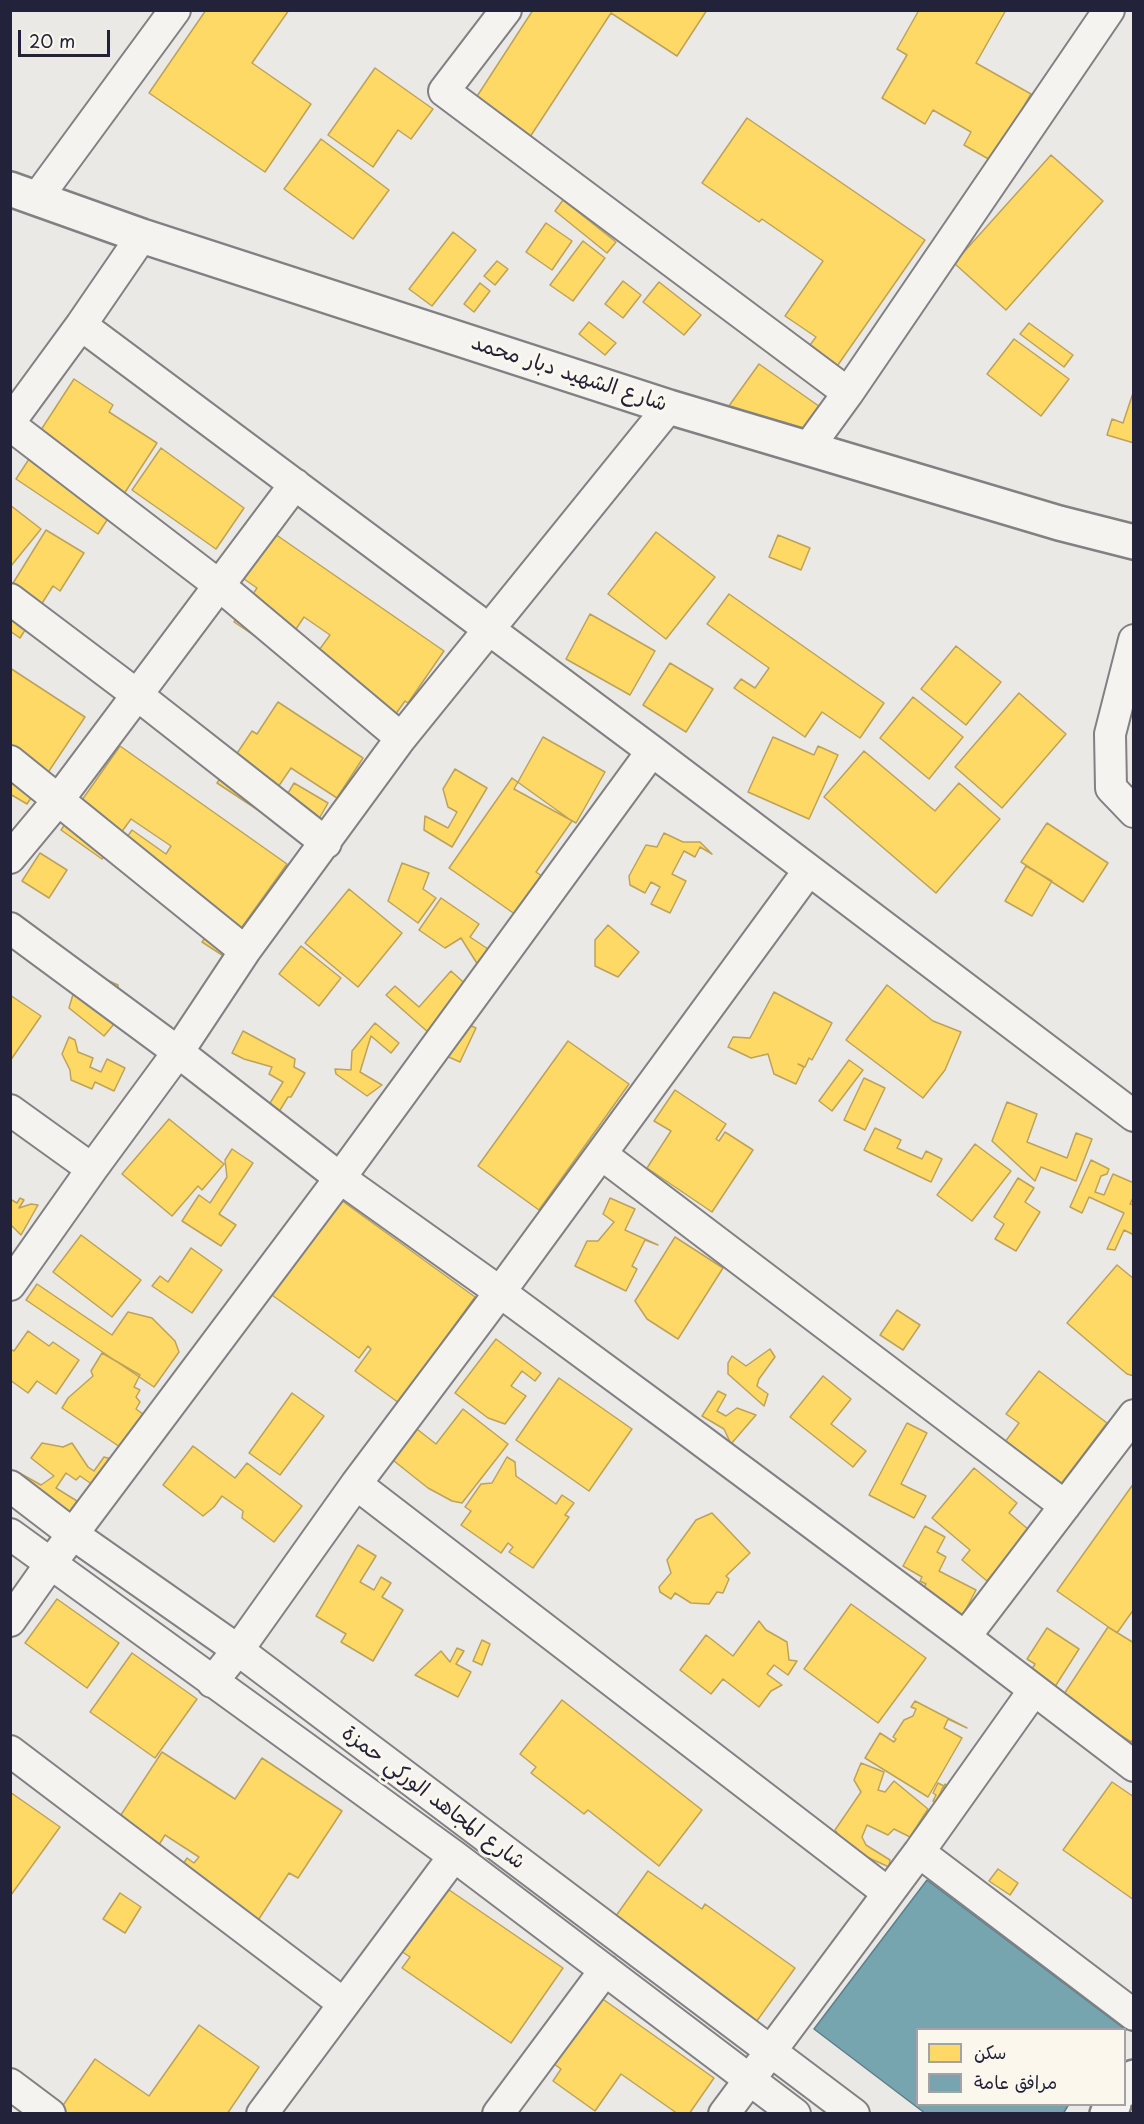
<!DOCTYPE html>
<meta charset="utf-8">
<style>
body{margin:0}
#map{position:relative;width:1144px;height:2124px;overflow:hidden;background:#ebe9e5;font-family:"Playpen Sans","Playpen Sans Arabic",sans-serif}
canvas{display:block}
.frame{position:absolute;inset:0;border:12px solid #22223b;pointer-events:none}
.legend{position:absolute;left:916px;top:2028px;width:210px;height:78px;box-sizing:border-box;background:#fbf7ec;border:2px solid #a4a2a5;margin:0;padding:8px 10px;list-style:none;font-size:18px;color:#22223b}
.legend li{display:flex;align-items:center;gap:12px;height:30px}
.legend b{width:30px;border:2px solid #a4a2a5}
.scale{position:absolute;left:18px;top:30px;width:92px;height:27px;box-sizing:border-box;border:3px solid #22223b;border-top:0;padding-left:8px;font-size:18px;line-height:21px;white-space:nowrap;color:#22223b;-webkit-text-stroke:4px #fbf7ec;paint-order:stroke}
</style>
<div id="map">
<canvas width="1144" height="2124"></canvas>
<div class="frame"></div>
<ul class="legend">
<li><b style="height:16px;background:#ffd966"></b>سكن</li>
<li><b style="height:16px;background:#76a5af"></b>مرافق عامة</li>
</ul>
<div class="scale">20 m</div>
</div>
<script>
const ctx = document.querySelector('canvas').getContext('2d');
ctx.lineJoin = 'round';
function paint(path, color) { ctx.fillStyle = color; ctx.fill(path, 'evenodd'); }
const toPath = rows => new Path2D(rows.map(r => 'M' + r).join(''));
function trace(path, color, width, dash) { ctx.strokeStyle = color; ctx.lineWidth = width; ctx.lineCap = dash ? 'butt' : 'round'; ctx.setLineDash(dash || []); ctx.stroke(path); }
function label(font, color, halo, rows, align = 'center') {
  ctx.font = font + ' "Playpen Sans","Playpen Sans Arabic",sans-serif'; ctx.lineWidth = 6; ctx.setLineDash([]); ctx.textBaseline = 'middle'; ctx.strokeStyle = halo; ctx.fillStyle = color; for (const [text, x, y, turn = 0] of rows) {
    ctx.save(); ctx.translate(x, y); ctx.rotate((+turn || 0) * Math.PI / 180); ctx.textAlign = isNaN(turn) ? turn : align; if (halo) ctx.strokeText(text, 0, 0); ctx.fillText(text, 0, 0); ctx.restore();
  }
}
const homes = toPath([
 [206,10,289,10,252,63,311,104,265,172,149,93,206,10],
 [533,10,707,10,677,56,611,13,528,140,472,104,533,10],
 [919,10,1006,10,976,63,1031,94,992,161,964,145,971,132,933,110,925,124,882,98,907,55,897,49,919,10],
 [375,68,433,109,411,139,398,130,373,167,328,135,375,68],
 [747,118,925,240,833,372,804,353,816,337,785,316,823,261,762,219,759,222,702,183,747,118],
 [321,139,389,190,353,239,284,189,321,139],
 [1051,155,1103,201,1006,310,954,263,1051,155],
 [563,200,616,242,607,253,555,211,563,200],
 [546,223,572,241,552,270,526,252,546,223],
 [453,232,476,250,432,306,409,289,453,232],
 [583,241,605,258,573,301,550,285,583,241],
 [497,261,508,269,495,285,484,276,497,261],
 [623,281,641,295,623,318,605,304,623,281],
 [659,282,701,315,684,335,643,302,659,282],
 [480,283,490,291,474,312,464,304,480,283],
 [589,322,616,343,605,355,579,334,589,322],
 [1029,323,1073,355,1064,367,1020,334,1029,323],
 [1014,339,1069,379,1041,416,987,374,1014,339],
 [759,364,823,409,801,441,721,417,759,364],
 [74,379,113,405,109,412,157,443,98,534,16,479,31,456,26,453,74,379],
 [1134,390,1134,443,1107,435,1112,419,1123,423,1134,390],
 [161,448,244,508,216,549,132,490,161,448],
 [10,505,41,529,11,566,10,565,10,505],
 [46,530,84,553,60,591,53,586,20,638,10,631,10,588,46,530],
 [656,532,715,577,666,639,608,594,656,532],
 [275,534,444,651,408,703,405,701,383,732,301,675,330,635,304,617,292,635,292,661,234,622,257,588,244,579,275,534],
 [778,535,810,548,801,570,769,557,778,535],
 [729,594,884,703,860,738,822,712,805,737,734,688,741,679,755,688,769,668,707,624,729,594],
 [590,614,655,651,630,695,566,659,590,614],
 [956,646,1001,682,966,725,921,689,956,646],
 [670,663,713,689,686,732,643,705,670,663],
 [10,668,85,717,27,804,10,794,10,668],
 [1019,693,1066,734,1002,808,955,767,1019,693],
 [913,697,963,737,929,779,880,738,913,697],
 [278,702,363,758,337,798,291,768,261,812,217,783,252,731,257,734,278,702],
 [543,737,605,772,576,823,514,789,543,737],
 [773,737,814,755,818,746,838,755,809,819,748,792,773,737],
 [120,746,287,864,222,955,202,942,210,932,112,859,132,830,166,854,171,846,131,819,102,859,61,830,120,746],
 [864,751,935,811,959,783,1000,819,936,893,824,797,864,751],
 [455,769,487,788,452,847,424,830,425,816,448,828,457,812,448,807,443,789,455,769],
 [512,778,572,821,536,872,556,886,529,924,449,868,512,778],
 [294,783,328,803,308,838,274,817,294,783],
 [1047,823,1108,863,1083,902,1021,862,1047,823],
 [664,833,683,842,700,842,712,854,700,847,695,857,684,851,672,874,686,881,670,913,651,904,660,887,651,882,645,893,630,885,629,876,646,845,657,847,664,833],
 [40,853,67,870,49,898,22,881,40,853],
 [402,863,429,873,423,889,436,898,418,923,388,901,402,863],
 [1026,866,1052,881,1032,916,1005,901,1026,866],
 [349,889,402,933,358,987,305,943,349,889],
 [441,898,479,924,470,937,488,949,478,965,461,938,445,948,419,930,441,898],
 [608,925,639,952,618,977,595,966,595,940,608,925],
 [301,946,341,978,319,1006,279,974,301,946],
 [451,971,470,988,429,1033,386,995,395,986,419,1007,451,971],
 [107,980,118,985,119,1018,104,1036,69,1008,76,984,106,989,107,980],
 [887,985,933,1021,961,1032,945,1070,923,1098,846,1040,887,985],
 [774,992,832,1023,812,1060,809,1058,805,1067,798,1064,804,1067,796,1084,774,1074,768,1054,751,1058,728,1047,733,1037,750,1038,774,992],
 [10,995,41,1016,10,1061,10,995],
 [458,1020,476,1028,460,1062,442,1054,458,1020],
 [375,1023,399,1043,391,1053,371,1036,360,1072,382,1085,367,1096,336,1074,335,1069,351,1070,352,1051,375,1023],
 [243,1031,295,1059,294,1067,305,1073,291,1097,288,1097,277,1115,267,1108,283,1082,269,1074,272,1067,244,1059,232,1053,243,1031],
 [69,1037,75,1040,78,1052,93,1058,90,1067,101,1072,107,1059,125,1068,114,1091,95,1082,92,1089,71,1080,70,1070,62,1054,69,1037],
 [568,1041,629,1084,539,1210,478,1166,568,1041],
 [849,1060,863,1070,832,1111,819,1101,849,1060],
 [864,1078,885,1088,865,1130,844,1120,864,1078],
 [675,1090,726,1124,716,1139,719,1141,725,1132,753,1150,712,1212,647,1168,671,1131,654,1121,675,1090],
 [1007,1102,1037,1114,1027,1142,1067,1158,1076,1133,1092,1139,1076,1181,1041,1167,1035,1181,992,1141,1007,1102],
 [169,1119,224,1164,202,1190,198,1186,172,1216,122,1174,169,1119],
 [875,1128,901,1140,897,1148,922,1159,926,1151,942,1159,931,1182,864,1150,875,1128],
 [975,1144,1011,1171,972,1221,937,1195,975,1144],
 [232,1149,253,1163,219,1214,236,1225,221,1246,182,1221,199,1195,210,1203,227,1177,225,1160,232,1149],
 [1091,1160,1109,1169,1107,1174,1101,1176,1095,1192,1104,1195,1113,1174,1134,1183,1134,1196,1130,1204,1134,1205,1134,1235,1124,1230,1115,1250,1107,1249,1124,1213,1089,1197,1082,1213,1070,1207,1091,1160],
 [1018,1178,1034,1188,1025,1202,1040,1212,1016,1251,995,1239,1004,1224,994,1217,1018,1178],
 [334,1195,475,1297,399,1403,355,1371,371,1349,368,1346,359,1358,265,1290,334,1195],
 [20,1198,24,1200,19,1208,31,1204,38,1205,21,1235,10,1224,10,1199,17,1203,20,1198],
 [610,1198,635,1209,625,1230,658,1245,645,1240,632,1266,637,1269,626,1291,575,1266,587,1241,598,1241,614,1222,603,1214,610,1198],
 [81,1235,141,1280,112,1317,53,1272,81,1235],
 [675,1237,723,1268,678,1339,647,1319,635,1301,675,1237],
 [191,1248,222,1270,192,1313,152,1286,160,1276,168,1282,191,1248],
 [1117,1265,1134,1279,1134,1376,1127,1374,1067,1323,1117,1265],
 [37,1284,112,1335,128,1312,152,1318,175,1341,179,1352,154,1387,26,1300,37,1284],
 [897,1310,920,1325,903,1350,880,1335,897,1310],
 [28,1331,49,1346,53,1342,79,1360,56,1394,37,1381,28,1393,10,1380,10,1349,14,1351,28,1331],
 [496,1339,541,1373,535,1381,522,1371,511,1386,526,1396,505,1424,488,1418,455,1393,496,1339],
 [770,1349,775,1357,759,1379,757,1386,768,1394,764,1406,728,1374,728,1363,732,1356,746,1366,770,1349],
 [102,1353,140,1375,134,1387,140,1390,136,1397,140,1402,136,1409,143,1414,120,1447,62,1408,68,1398,93,1376,91,1371,102,1353],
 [1039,1371,1107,1423,1061,1484,1005,1442,1019,1423,1006,1414,1039,1371],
 [823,1376,851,1399,831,1424,866,1451,853,1467,790,1417,823,1376],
 [559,1378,632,1429,589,1491,516,1440,559,1378],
 [718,1391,726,1395,717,1411,726,1416,737,1408,756,1415,731,1444,724,1429,702,1416,718,1391],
 [292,1393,324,1416,280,1475,249,1453,292,1393],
 [463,1409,508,1444,462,1503,452,1501,428,1488,389,1457,413,1426,436,1444,463,1409],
 [907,1423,927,1433,901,1484,926,1496,914,1518,869,1495,907,1423],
 [42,1443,63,1447,72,1443,88,1467,94,1471,104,1457,115,1460,96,1487,80,1476,76,1480,66,1473,56,1488,77,1501,57,1531,10,1489,16,1471,41,1485,54,1476,31,1458,42,1443],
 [193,1446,235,1478,247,1463,302,1506,274,1542,242,1518,243,1511,222,1496,214,1507,203,1516,163,1485,193,1446],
 [507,1457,515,1462,516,1476,556,1504,562,1495,574,1503,565,1515,569,1517,533,1568,509,1552,513,1547,508,1543,501,1553,461,1525,471,1511,465,1507,481,1484,492,1483,507,1457],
 [974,1468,1017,1503,1009,1513,1029,1530,987,1581,962,1560,970,1550,932,1518,974,1468],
 [1134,1483,1134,1609,1117,1633,1057,1591,1134,1483],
 [712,1513,750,1553,726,1576,729,1579,723,1593,717,1592,709,1604,691,1603,675,1593,671,1599,660,1592,659,1587,671,1573,667,1560,696,1520,712,1513],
 [925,1526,945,1537,937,1552,946,1557,939,1571,976,1590,956,1628,923,1589,926,1584,920,1581,922,1577,903,1566,925,1526],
 [358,1545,376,1556,360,1582,374,1590,381,1577,391,1583,382,1597,403,1610,373,1661,341,1642,346,1634,316,1616,358,1545],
 [57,1599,119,1643,87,1688,25,1643,57,1599],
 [851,1604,926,1658,878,1723,804,1669,851,1604],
 [759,1621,766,1630,787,1642,789,1660,797,1661,788,1675,774,1665,767,1674,782,1685,771,1691,759,1707,723,1679,711,1694,680,1670,706,1635,733,1656,759,1621],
 [1108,1627,1134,1643,1134,1738,1131,1742,1062,1697,1108,1627],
 [1047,1628,1079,1649,1051,1693,1029,1674,1035,1664,1027,1659,1047,1628],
 [482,1640,490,1644,482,1665,473,1661,482,1640],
 [457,1648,464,1651,456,1664,471,1672,458,1697,415,1675,441,1651,450,1662,457,1648],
 [132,1653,197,1699,155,1758,90,1712,132,1653],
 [562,1700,702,1810,659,1866,588,1810,584,1814,531,1773,536,1767,520,1754,562,1700],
 [915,1701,967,1728,948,1719,944,1728,962,1738,928,1797,865,1758,880,1733,894,1742,896,1739,893,1737,904,1720,913,1716,916,1709,911,1707,915,1701],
 [162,1752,235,1799,262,1758,342,1811,298,1878,289,1873,251,1931,173,1880,187,1858,194,1863,199,1857,165,1835,157,1848,117,1821,162,1752],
 [861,1763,884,1772,878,1790,885,1792,894,1781,928,1809,910,1837,894,1829,888,1835,867,1825,862,1837,866,1845,890,1860,889,1867,847,1848,835,1830,861,1792,854,1780,861,1763],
 [1112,1782,1134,1797,1134,1900,1063,1850,1112,1782],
 [938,1783,944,1786,945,1784,948,1786,946,1788,943,1787,936,1803,933,1801,936,1795,933,1793,938,1783],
 [10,1792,60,1827,11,1895,10,1895,10,1792],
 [998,1869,1018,1883,1010,1895,989,1881,998,1869],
 [648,1871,702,1909,705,1904,795,1968,741,2043,598,1941,648,1871],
 [439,1883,563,1968,511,2043,402,1968,410,1957,395,1947,439,1883],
 [120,1893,141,1907,125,1933,103,1919,120,1893],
 [590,1990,714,2078,689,2114,678,2114,621,2074,595,2111,553,2081,561,2069,543,2056,590,1990],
 [199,2025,259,2067,227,2114,57,2114,95,2059,149,2096,199,2025]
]);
const public = toPath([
 [927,1880,1126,2030,1124,2032,1124,2030,918,2030,918,2104,1069,2104,1063,2114,926,2114,814,2029,927,1880]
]);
const minor = toPath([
 [506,10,444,91,848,393],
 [37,198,175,10],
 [81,325,652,751,1134,1116],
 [10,422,81,325,142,236],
 [10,425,220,586,401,738],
 [808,448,848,393,1109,10],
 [10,599,136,694,326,843],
 [1134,640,1110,734,1111,788,1134,812],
 [10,761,245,951],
 [10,858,59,799,295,484],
 [10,928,178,1052,340,1178,500,1292,675,1421,965,1637,1134,1766],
 [10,1110,92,1169],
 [601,1154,1065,1506],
 [10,1285,92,1169,178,1052,245,951,401,738,669,407],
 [356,1484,888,1893],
 [10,1486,74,1535,238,1650,854,2114],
 [10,1534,454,1856,795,2114],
 [10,1621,51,1563,340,1178,652,751],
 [965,1637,1134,1415],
 [212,1682,238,1650,356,1484,500,1292,809,870],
 [10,1751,344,2004],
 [919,1852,1134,2015],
 [10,2084,50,2114],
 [262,2114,454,1856],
 [498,2114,605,1970],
 [724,2114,919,1852,1034,1690]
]);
const tertiary = toPath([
 [10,189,142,236,669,407,1059,523,1134,542],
 [1124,2090,1134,2077],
 [1107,2114,1114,2104]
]);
const streetNames = [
 ["شارع الشهيد دبار محمد",569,374,18],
 ["شارع المجاهد الوركي حمزة",433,1798,37]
];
paint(homes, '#ffd966');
trace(homes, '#bda259', 1.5);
paint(public, '#76a5af');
trace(public, '#5d7e8c', 1.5);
trace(minor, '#818083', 34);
trace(tertiary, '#818083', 38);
trace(minor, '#f4f3ef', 30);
trace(tertiary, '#f4f3ef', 33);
label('21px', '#22223b', '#fbf7ec', streetNames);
</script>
